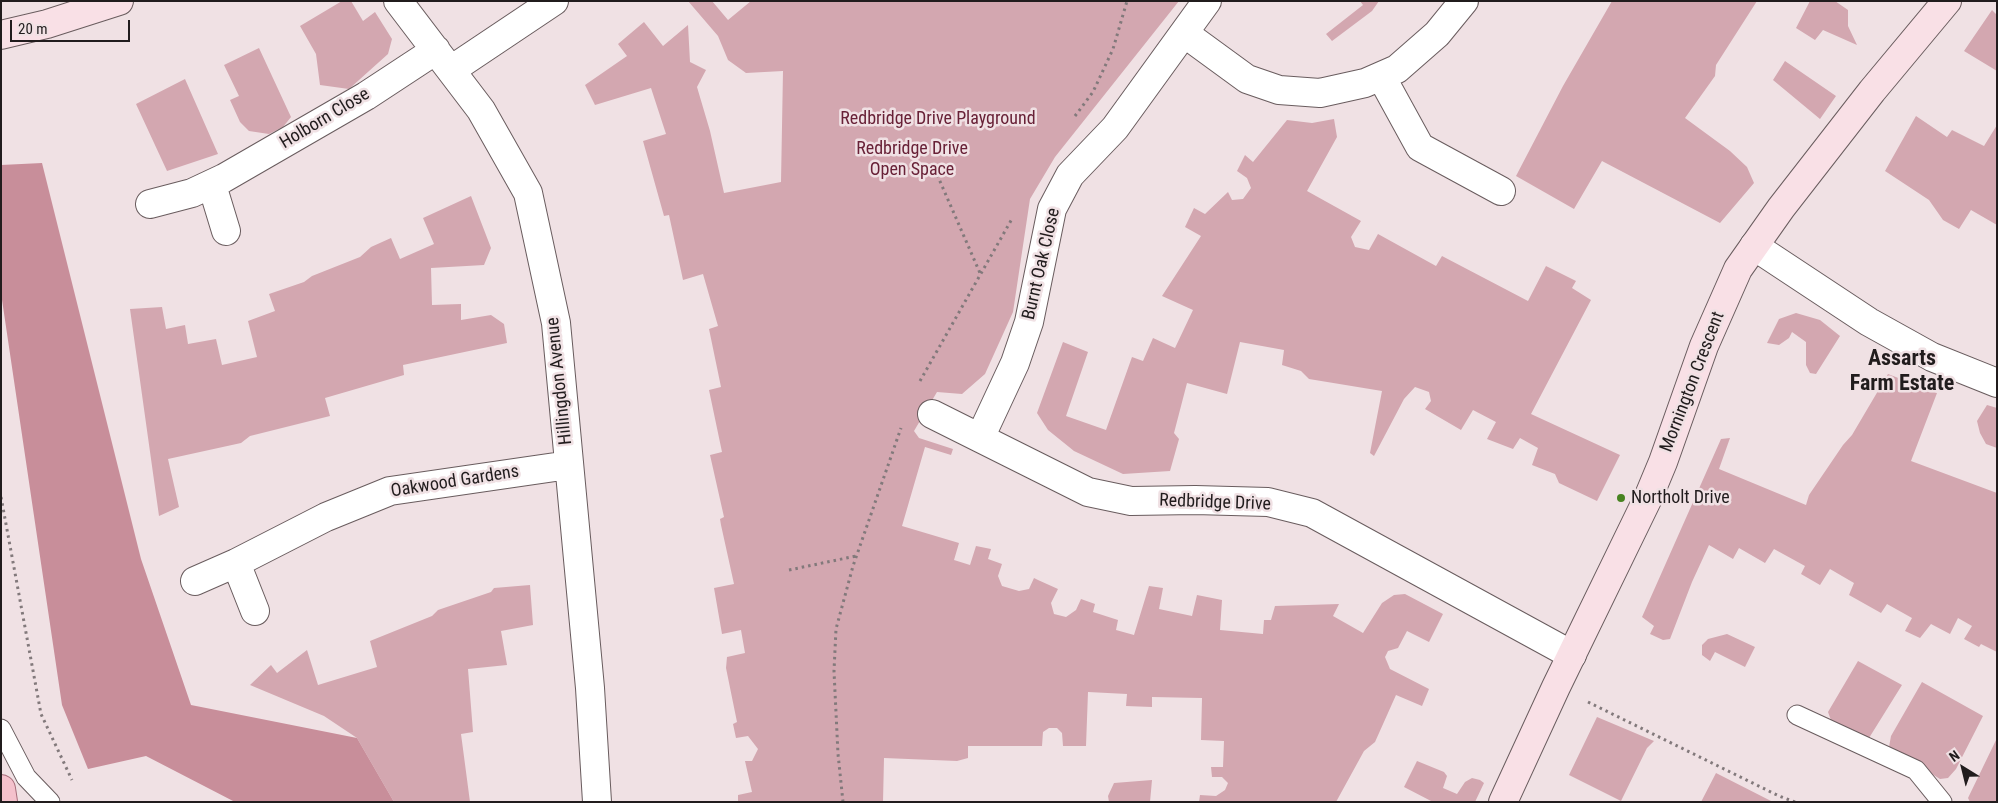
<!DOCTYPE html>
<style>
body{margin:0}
#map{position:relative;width:1998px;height:803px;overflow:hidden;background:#f0e1e4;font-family:"Roboto Condensed",sans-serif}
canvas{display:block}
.frame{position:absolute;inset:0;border:2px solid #211c1d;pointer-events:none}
.north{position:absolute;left:1938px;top:743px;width:50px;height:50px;-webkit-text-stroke:4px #f0e1e4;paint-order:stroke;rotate:324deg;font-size:14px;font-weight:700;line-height:20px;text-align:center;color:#211c1d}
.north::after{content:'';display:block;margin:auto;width:18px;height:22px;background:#211c1d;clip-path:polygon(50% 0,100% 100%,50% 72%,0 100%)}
.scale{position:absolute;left:10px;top:20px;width:120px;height:22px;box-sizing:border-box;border:2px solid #211c1d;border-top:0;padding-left:6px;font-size:15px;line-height:18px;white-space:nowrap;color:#211c1d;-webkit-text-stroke:4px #f0e1e4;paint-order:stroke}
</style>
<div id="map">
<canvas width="1998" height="803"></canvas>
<div class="frame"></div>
<div class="north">N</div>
<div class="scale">20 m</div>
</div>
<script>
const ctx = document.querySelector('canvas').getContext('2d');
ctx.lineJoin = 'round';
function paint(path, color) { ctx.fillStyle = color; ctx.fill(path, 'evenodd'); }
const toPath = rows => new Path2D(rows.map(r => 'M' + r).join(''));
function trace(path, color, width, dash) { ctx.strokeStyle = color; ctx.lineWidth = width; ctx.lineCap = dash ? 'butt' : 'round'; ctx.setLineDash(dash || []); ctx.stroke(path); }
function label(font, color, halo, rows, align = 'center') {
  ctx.font = font + ' "Roboto Condensed",sans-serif'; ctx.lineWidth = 5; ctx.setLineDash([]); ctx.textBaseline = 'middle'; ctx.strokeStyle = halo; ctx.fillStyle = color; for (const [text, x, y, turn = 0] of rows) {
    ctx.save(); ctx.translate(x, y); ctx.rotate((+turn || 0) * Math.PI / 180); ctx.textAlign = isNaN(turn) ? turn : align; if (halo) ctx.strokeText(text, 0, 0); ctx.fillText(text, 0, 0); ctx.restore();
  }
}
const green = toPath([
 [342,1,351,1,363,21,375,12,392,39,388,54,349,89,320,85,316,54,300,26],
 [688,1,712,1,728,20,751,1,1179,1,1055,157,1030,199,1013,312,985,374,962,394,937,392,914,431,919,438,953,449,951,455,925,447,902,526,959,543,954,560,970,565,976,546,991,549,988,559,1002,564,998,576,1002,586,1019,591,1029,589,1034,578,1038,580,1058,589,1051,603,1054,614,1066,617,1076,610,1081,599,1095,604,1093,612,1118,620,1116,630,1134,635,1149,586,1163,588,1159,609,1192,616,1197,595,1222,600,1220,630,1263,634,1264,620,1271,620,1275,606,1339,604,1333,616,1363,633,1382,603,1394,595,1405,594,1443,614,1429,642,1407,631,1398,648,1388,651,1385,657,1390,669,1429,689,1422,706,1396,695,1375,742,1364,751,1336,802,1199,802,1200,795,1216,796,1225,790,1228,783,1222,777,1212,777,1211,767,1223,767,1224,741,1201,740,1202,698,1152,697,1152,707,1126,706,1127,694,1088,692,1086,746,1063,746,1062,733,1057,728,1049,728,1043,732,1042,746,968,746,968,758,957,761,884,758,883,802,738,802,738,795,752,792,745,761,752,761,758,749,748,736,736,738,733,724,737,722,726,668,727,657,745,653,741,630,722,634,714,588,734,584,721,525,720,519,724,517,710,455,722,452,709,390,721,387,709,329,718,326,703,274,683,280,669,215,664,216,643,141,666,134,651,88,595,105,585,85,627,56,618,44,644,22,663,46,688,25,690,62,706,70,697,87,710,131,724,193,781,182,783,71,746,73,728,60,718,36],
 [1360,1,1379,1,1372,11,1332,41,1326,34,1363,5],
 [1612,1,1757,1,1716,65,1715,76,1685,118,1730,151,1747,167,1754,183,1720,223,1602,161,1574,209,1516,176,1563,86],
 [1810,1,1835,1,1848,10,1848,26,1857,45,1823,30,1815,40,1796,28],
 [1992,10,1997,15,1997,71,1964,51],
 [259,48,291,117,283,127,269,134,249,131,240,122,230,100,239,96,224,65],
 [1785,61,1836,96,1820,119,1773,80],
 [185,79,218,154,167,171,136,104],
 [1916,116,1947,137,1952,130,1984,146,1997,125,1997,225,1971,210,1959,229,1943,220,1929,200,1885,171],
 [1334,119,1337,137,1307,191,1361,221,1351,237,1355,247,1369,250,1378,234,1436,266,1442,256,1528,301,1546,266,1576,281,1572,288,1591,300,1531,414,1620,455,1597,501,1559,483,1555,474,1532,465,1538,448,1520,438,1513,449,1487,439,1496,422,1473,410,1461,430,1425,409,1431,401,1429,392,1415,387,1404,399,1374,456,1370,453,1382,391,1309,379,1301,371,1282,365,1284,350,1240,342,1227,394,1187,383,1174,433,1179,439,1170,471,1123,474,1074,451,1048,430,1037,413,1063,342,1088,352,1066,416,1106,430,1132,357,1143,361,1153,338,1175,348,1193,310,1162,296,1201,236,1185,227,1194,208,1205,214,1228,192,1232,200,1243,199,1251,188,1247,178,1237,171,1245,155,1253,162,1287,120,1312,123],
 [471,196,491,248,484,265,431,268,432,305,461,304,461,320,491,315,504,324,507,343,403,365,404,375,325,398,330,416,250,436,241,443,168,459,179,507,159,516,130,309,162,307,166,329,185,325,188,344,216,339,222,365,257,357,248,321,275,311,269,294,304,282,312,276,360,257,371,247,391,238,400,259,434,244,423,218],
 [1796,313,1820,320,1840,336,1816,374,1810,373,1806,365,1806,342,1792,332,1789,338,1779,345,1767,343,1779,319],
 [1888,374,1937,393,1911,461,1997,493,1997,652,1981,644,1979,647,1964,639,1972,626,1958,618,1950,634,1931,624,1920,638,1905,631,1912,618,1887,604,1881,613,1849,595,1854,583,1830,569,1820,585,1801,574,1805,566,1774,549,1765,563,1739,548,1733,559,1709,545,1692,582,1670,639,1663,640,1650,634,1654,626,1642,617,1721,439,1730,438,1719,469,1806,505,1809,495,1843,445,1852,435],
 [1987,405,1997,408,1997,448,1986,444,1980,433,1977,421],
 [530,585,533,625,501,631,507,665,468,669,473,732,461,734,470,802,394,802,357,738,324,716,250,685,271,665,277,673,307,650,318,685,377,667,370,641,432,616,438,610,491,592,494,588],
 [1727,634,1755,647,1745,667,1715,652,1710,661,1702,655,1702,645,1708,639],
 [1858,661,1902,685,1869,738,1859,736,1832,723,1828,712],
 [1922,682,1983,716,1956,769,1948,778,1940,779,1889,747,1891,736],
 [1597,717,1654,741,1647,748,1621,801,1569,775],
 [1997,738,1997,802,1970,802,1968,798],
 [1417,761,1444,772,1447,776,1443,788,1457,794,1465,782,1472,778,1480,780,1484,783,1475,802,1433,802,1404,787],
 [1716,773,1773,802,1701,802],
 [1152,780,1150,802,1109,802,1108,796,1114,783]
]);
const forest = toPath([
 [42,163,141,559,191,705,357,738,394,802,235,802,146,756,88,769,62,705,1,293,1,165]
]);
const path = toPath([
 [1075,116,1093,92,1113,49,1127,1],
 [932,163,980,273],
 [920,381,1013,217],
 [1,497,41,714,72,780],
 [789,570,856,556],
 [1588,702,1779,796,1795,802],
 [843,802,838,754,834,671,836,629,853,566,901,428]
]);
const lane = toPath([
 [1797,715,1916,770,1942,802],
 [1,729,26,777,50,802]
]);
const street = toPath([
 [398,1,481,110,528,193,556,323,590,688,597,802],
 [1184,33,1247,79,1279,90,1320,93,1365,83,1397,69,1437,34,1464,1],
 [451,70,554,1],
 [1381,76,1420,147,1501,191],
 [212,185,226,231],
 [150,204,192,193,224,178,366,96,436,50],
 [1754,246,1869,322,1932,357,1997,383],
 [932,414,1088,492,1131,501,1195,500,1268,502,1312,513,1572,655],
 [980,438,1015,363,1029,322,1052,209,1070,175,1115,128,1207,1],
 [236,563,255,611],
 [195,581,236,563,326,517,390,491,569,465]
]);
const secondary = toPath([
 [1,35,47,24,119,1],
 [1503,802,1556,687,1648,498,1663,462,1704,346,1738,269,1781,208,1872,91,1947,1]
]);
const primary = toPath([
 [1,789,3,802]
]);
const markers = [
 [1621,498,5,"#478320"]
];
const streetNames = [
 ["Holborn Close",325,119,-31],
 ["Burnt Oak Close",1042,264,-77],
 ["Hillingdon Avenue",560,381,-96],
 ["Mornington Crescent",1693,382,-69],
 ["Oakwood Gardens",455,482,-9],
 ["Redbridge Drive",1215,503,2]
];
const parkNames = [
 ["Redbridge Drive Playground",938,119],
 ["Redbridge Drive",912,149],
 ["Open Space",912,170]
];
const poiNames = [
 ["Northolt Drive",1631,498]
];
const districtNames = [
 ["Assarts",1902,359],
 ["Farm Estate",1902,384]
];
paint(green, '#d3a7b0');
paint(forest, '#c88e9a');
trace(lane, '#695c5e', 21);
trace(street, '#695c5e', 30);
trace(secondary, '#695c5e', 30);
trace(primary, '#a56c79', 30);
trace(path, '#82797b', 3, [2.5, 4]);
trace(lane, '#fff', 19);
trace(street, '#fff', 28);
trace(secondary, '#f9e0e6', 28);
trace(primary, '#f4c1cc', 28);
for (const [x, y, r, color] of markers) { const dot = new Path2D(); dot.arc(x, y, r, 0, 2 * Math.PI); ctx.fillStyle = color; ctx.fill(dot); trace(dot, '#f0e1e4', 2); }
label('18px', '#211c1d', '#f0e1e4', streetNames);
label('18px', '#682137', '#f0e1e4', parkNames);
label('18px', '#211c1d', '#f0e1e4', poiNames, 'left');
label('bold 22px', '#211c1d', '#f0e1e4', districtNames);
</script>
